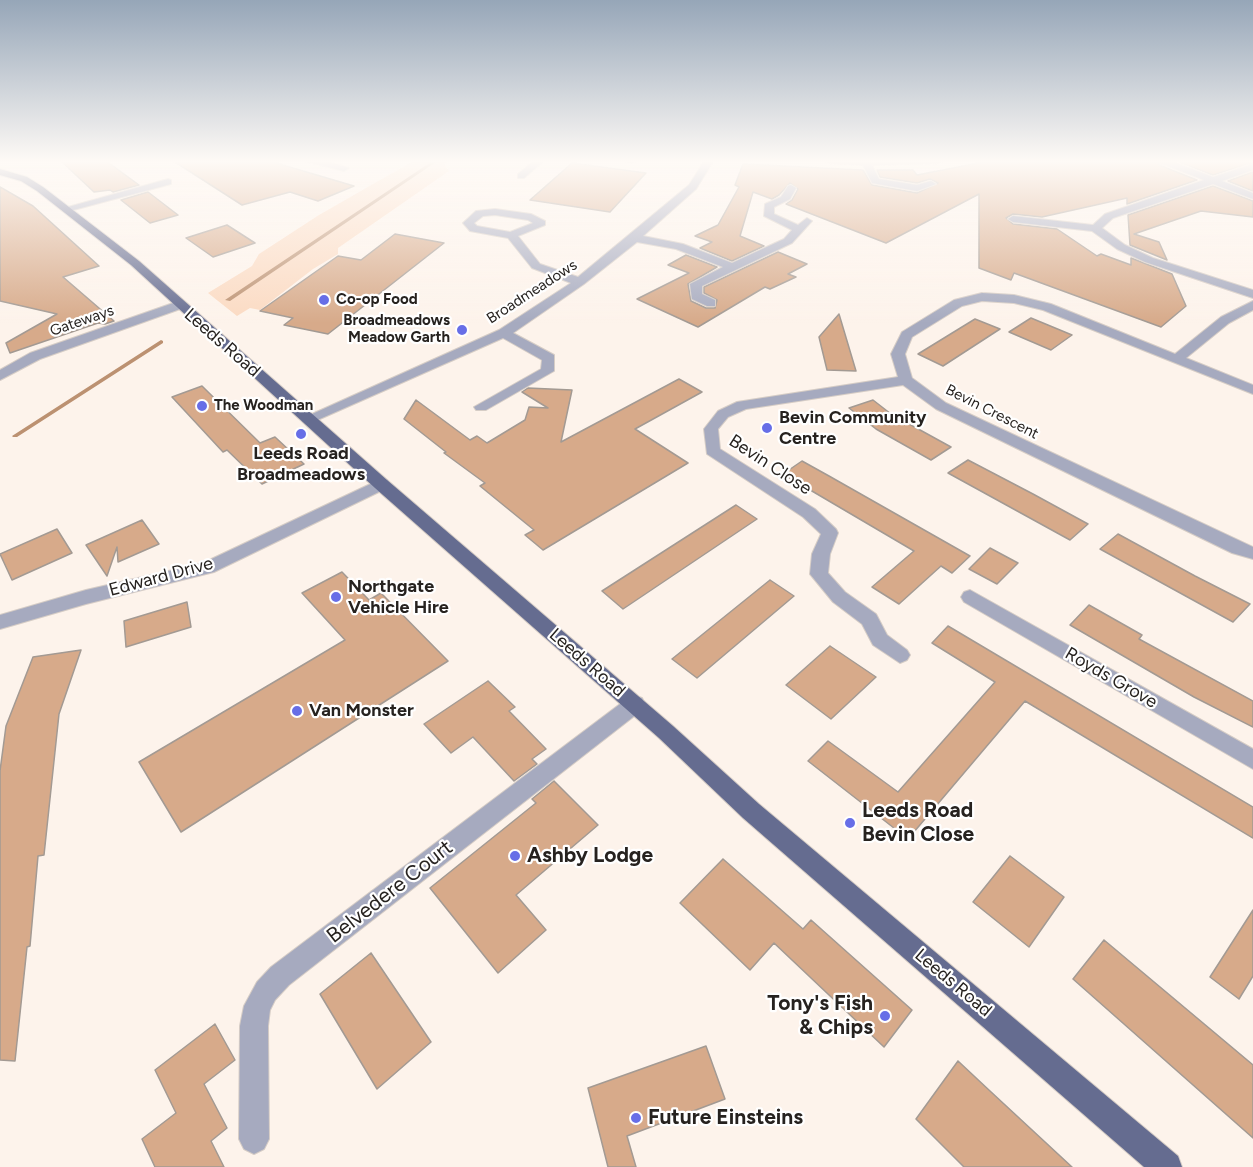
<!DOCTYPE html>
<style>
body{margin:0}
canvas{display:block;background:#fdf3eb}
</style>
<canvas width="1253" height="1167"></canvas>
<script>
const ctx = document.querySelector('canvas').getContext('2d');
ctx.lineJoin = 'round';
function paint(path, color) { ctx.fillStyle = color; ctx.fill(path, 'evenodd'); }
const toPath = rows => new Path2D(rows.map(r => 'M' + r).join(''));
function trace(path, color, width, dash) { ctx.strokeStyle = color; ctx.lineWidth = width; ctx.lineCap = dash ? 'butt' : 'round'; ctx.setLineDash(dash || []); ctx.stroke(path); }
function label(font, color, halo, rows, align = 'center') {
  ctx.font = font + ' Figtree,sans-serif'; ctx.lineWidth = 4.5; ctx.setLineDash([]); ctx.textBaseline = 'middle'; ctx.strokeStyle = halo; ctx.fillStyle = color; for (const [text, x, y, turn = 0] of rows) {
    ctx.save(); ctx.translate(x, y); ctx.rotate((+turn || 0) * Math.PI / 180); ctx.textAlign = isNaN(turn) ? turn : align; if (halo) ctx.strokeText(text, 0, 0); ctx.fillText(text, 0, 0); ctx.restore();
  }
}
const green = toPath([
 [415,160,450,160,444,164,449,171,338,248,338,254,313,269,260,310,250,308,237,316,208,293,252,266,259,254,319,215]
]);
const stream = toPath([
 [434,160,439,160,230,301,225,300,434,160],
 [161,340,163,341,163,343,17,437,13,437,12,436,161,340]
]);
const building = toPath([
 [60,160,105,160,139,185,113,192,110,190,94,192,60,160],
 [172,160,266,160,354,186,318,201,290,192,242,205,172,160],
 [994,160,1157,160,1159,165,1197,180,1127,204,1127,198,1042,217,1013,214,1006,218,1013,224,1057,229,1097,256,1101,254,1131,265,1131,258,1172,274,1186,306,1161,327,1014,273,1011,280,979,268,979,194,886,243,786,204,792,200,798,189,790,183,779,195,772,199,753,192,740,236,764,246,732,261,700,248,712,242,695,236,718,225,739,187,735,185,743,164,863,170,872,185,917,193,938,183,930,179,917,183,880,177,877,170,913,170,917,175,994,160],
 [1174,160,1253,160,1253,162,1213,175,1174,160],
 [572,163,646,173,610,212,530,200,572,163],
 [1253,172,1253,191,1228,181,1253,172],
 [1213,186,1253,201,1253,217,1201,211,1134,234,1159,242,1167,260,1130,245,1128,215,1213,186],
 [0,187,33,206,99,266,63,277,114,321,105,324,98,323,10,353,6,343,57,314,0,301,0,187],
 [148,192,178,215,150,223,121,200,148,192],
 [227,225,255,243,213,257,186,238,227,225],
 [395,234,444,243,328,334,284,325,293,318,260,311,338,256,361,260,395,234],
 [778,252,807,264,788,274,796,277,770,289,765,287,698,327,637,299,689,273,668,265,686,255,717,267,688,284,691,301,706,308,715,308,717,300,704,293,704,287,778,252],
 [839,314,856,371,827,370,819,337,839,314],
 [1031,318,1072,335,1051,350,1009,332,1031,318],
 [975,319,1000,329,943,366,918,354,975,319],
 [679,379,702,392,635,429,688,463,543,550,525,535,534,530,480,486,485,483,444,453,446,452,404,419,416,400,470,440,477,436,487,443,525,420,529,407,548,408,522,392,528,388,572,390,561,442,679,379],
 [202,386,260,443,275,437,304,464,262,484,227,450,223,452,172,397,202,386],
 [873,400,891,414,951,447,931,460,876,429,849,408,873,400],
 [968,460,1033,494,1088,524,1070,540,948,473,968,460],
 [802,461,829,476,970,556,952,573,941,566,899,604,872,587,914,551,783,474,802,461],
 [736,505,757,519,623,609,602,591,736,505],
 [142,520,159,544,118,562,117,547,107,576,86,545,142,520],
 [57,529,72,553,12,580,0,554,57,529],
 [1118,534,1195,576,1250,604,1233,622,1100,549,1118,534],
 [990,548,1018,563,997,584,969,569,990,548],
 [342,572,369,600,381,593,448,661,181,832,139,762,345,640,302,593,342,572],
 [770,580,794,596,697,678,672,659,770,580],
 [187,602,191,627,126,647,124,621,187,602],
 [1089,605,1142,635,1139,639,1253,701,1253,727,1194,697,1070,625,1089,605],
 [948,626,1253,807,1253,838,1025,701,908,839,808,761,828,741,898,792,995,682,932,643,948,626],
 [830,646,876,677,831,719,786,685,830,646],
 [81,650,59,714,44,855,38,856,30,946,27,947,15,1061,0,1060,0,771,6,726,33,657,81,650],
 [488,681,515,707,509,711,546,749,532,759,537,764,514,781,473,737,451,753,424,724,488,681],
 [554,781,598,825,516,895,546,930,498,973,430,888,536,803,532,799,554,781],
 [1010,856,1064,897,1029,947,973,902,1010,856],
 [723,859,803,929,811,920,912,1010,884,1047,774,943,750,970,680,903,723,859],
 [1253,910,1253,976,1239,999,1210,977,1253,910],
 [1104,940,1253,1065,1253,1138,1073,979,1104,940],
 [371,953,431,1042,377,1089,320,994,371,953],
 [215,1024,235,1060,204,1084,227,1128,211,1141,224,1167,155,1167,142,1139,176,1113,155,1070,215,1024],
 [706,1046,725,1099,627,1136,636,1167,608,1167,588,1088,706,1046],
 [958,1061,990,1091,1072,1167,964,1167,916,1119,958,1061]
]);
const minor = toPath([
 [301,160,319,160,349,168,344,171,301,160],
 [535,160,545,160,524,178,518,178,518,174,535,160],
 [621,160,637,160,632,163,621,160],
 [705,160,714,160,696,189,643,236,683,244,732,263,784,239,792,230,764,216,765,204,781,197,788,186,791,185,796,188,790,199,774,207,774,214,798,225,807,218,812,221,792,243,702,286,702,294,715,300,715,306,707,306,692,299,690,284,723,267,676,249,637,242,584,284,513,333,554,355,554,371,486,410,476,410,474,407,541,369,542,360,503,338,313,422,303,422,301,419,499,330,571,283,532,268,508,238,470,231,463,223,476,211,495,209,531,214,545,221,545,225,518,236,540,264,578,277,689,185,705,160],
 [495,215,528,220,533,223,510,232,477,226,474,223,483,216,495,215],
 [824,160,944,160,939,163,872,165,879,179,917,185,931,181,936,184,917,191,872,183,863,165,829,163,824,160],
 [1159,160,1168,160,1213,177,1253,164,1253,170,1222,181,1253,193,1253,199,1213,184,1113,218,1102,228,1125,245,1153,258,1253,290,1253,298,1145,262,1117,249,1092,231,1013,222,1008,219,1013,216,1093,225,1105,214,1204,180,1160,163,1159,160],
 [168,179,171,180,171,184,66,212,61,209,168,179],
 [982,293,1014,295,1051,304,1175,354,1221,317,1253,301,1253,310,1229,323,1186,358,1253,385,1253,394,1043,310,1014,303,982,301,962,306,912,337,905,354,912,378,946,403,1253,547,1253,559,1232,553,936,409,903,385,746,409,728,417,718,429,720,449,815,509,836,529,838,533,830,554,828,573,845,592,876,614,887,635,907,650,910,655,907,660,900,663,873,645,862,624,833,602,810,574,812,554,821,534,803,517,707,454,704,429,718,411,737,402,898,377,891,354,902,332,954,300,982,293],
 [179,301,185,305,183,308,40,359,0,380,0,370,30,353,179,301],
 [381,479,387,480,389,484,387,488,214,572,86,604,0,629,0,615,86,590,203,563,381,479],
 [970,590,1253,749,1253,769,964,602,961,597,964,592,970,590],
 [635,696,642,698,645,704,642,710,289,985,275,1000,270,1010,268,1026,269,1139,264,1149,254,1154,244,1149,239,1139,240,1026,244,1006,257,982,271,967,628,698,635,696]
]);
const major = toPath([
 [0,169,27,177,43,187,139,261,387,480,673,726,759,804,1178,1156,1182,1167,1144,1167,743,818,659,738,375,488,131,265,37,191,21,181,0,175,0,169]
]);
const markers = [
 [324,300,6,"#676ee7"],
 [462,330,6,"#676ee7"],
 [202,406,6,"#676ee7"],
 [767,428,6,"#676ee7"],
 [301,434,6,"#676ee7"],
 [336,597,6,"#676ee7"],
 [297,711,6,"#676ee7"],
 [850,823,6,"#676ee7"],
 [515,856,6,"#676ee7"],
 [885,1016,6,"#676ee7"],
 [636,1118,6,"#676ee7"]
];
const farStreetnames = [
 ["Broadmeadows",532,292,-33],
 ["Gateways",82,321,-19],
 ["Bevin Crescent",992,412,27]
];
const farPoinames = [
 ["Co-op Food",336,300],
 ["Broadmeadows",450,321,"right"],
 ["Meadow Garth",450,338,"right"],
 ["The Woodman",214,406]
];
const streetNames = [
 ["Leeds Road",222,343,41],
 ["Bevin Close",770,465,33],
 ["Edward Drive",161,577,-15],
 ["Leeds Road",587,663,41],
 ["Royds Grove",1111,678,30],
 ["Leeds Road",953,983,40]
];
const poiNames = [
 ["Bevin Community",779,418],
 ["Centre",779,439],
 ["Leeds Road",301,454,"center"],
 ["Broadmeadows",301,475,"center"],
 ["Northgate",348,587],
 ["Vehicle Hire",348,608],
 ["Van Monster",309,711]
];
const nearPoinames = [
 ["Leeds Road",862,811],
 ["Bevin Close",862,835],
 ["Ashby Lodge",527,856],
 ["Tony's Fish",873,1004,"right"],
 ["& Chips",873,1028,"right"],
 ["Future Einsteins",648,1118]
];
const nearStreetnames = [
 ["Belvedere Court",390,892,-38]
];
paint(green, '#fbdac2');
paint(stream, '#bc9171');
paint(building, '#d7aa8a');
trace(building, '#a39a93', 1.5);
trace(minor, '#d6cdc6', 2);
trace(major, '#d6cdc6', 2);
paint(minor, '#a6aabf');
paint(major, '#656c90');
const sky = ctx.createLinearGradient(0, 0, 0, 323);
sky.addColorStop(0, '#96a6b8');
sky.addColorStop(0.5, '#fefaf6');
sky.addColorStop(1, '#fefaf600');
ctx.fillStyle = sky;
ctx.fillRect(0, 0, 1253, 323);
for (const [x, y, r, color] of markers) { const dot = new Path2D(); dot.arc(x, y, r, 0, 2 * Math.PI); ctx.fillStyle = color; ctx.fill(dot); trace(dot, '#fff', 2); }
label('15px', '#26221f', '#fff', farStreetnames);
label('bold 15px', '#26221f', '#fff', farPoinames, 'left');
label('18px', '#26221f', '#fff', streetNames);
label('bold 18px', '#26221f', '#fff', poiNames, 'left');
label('bold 21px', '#26221f', '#fff', nearPoinames, 'left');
label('21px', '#26221f', '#fff', nearStreetnames);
</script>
